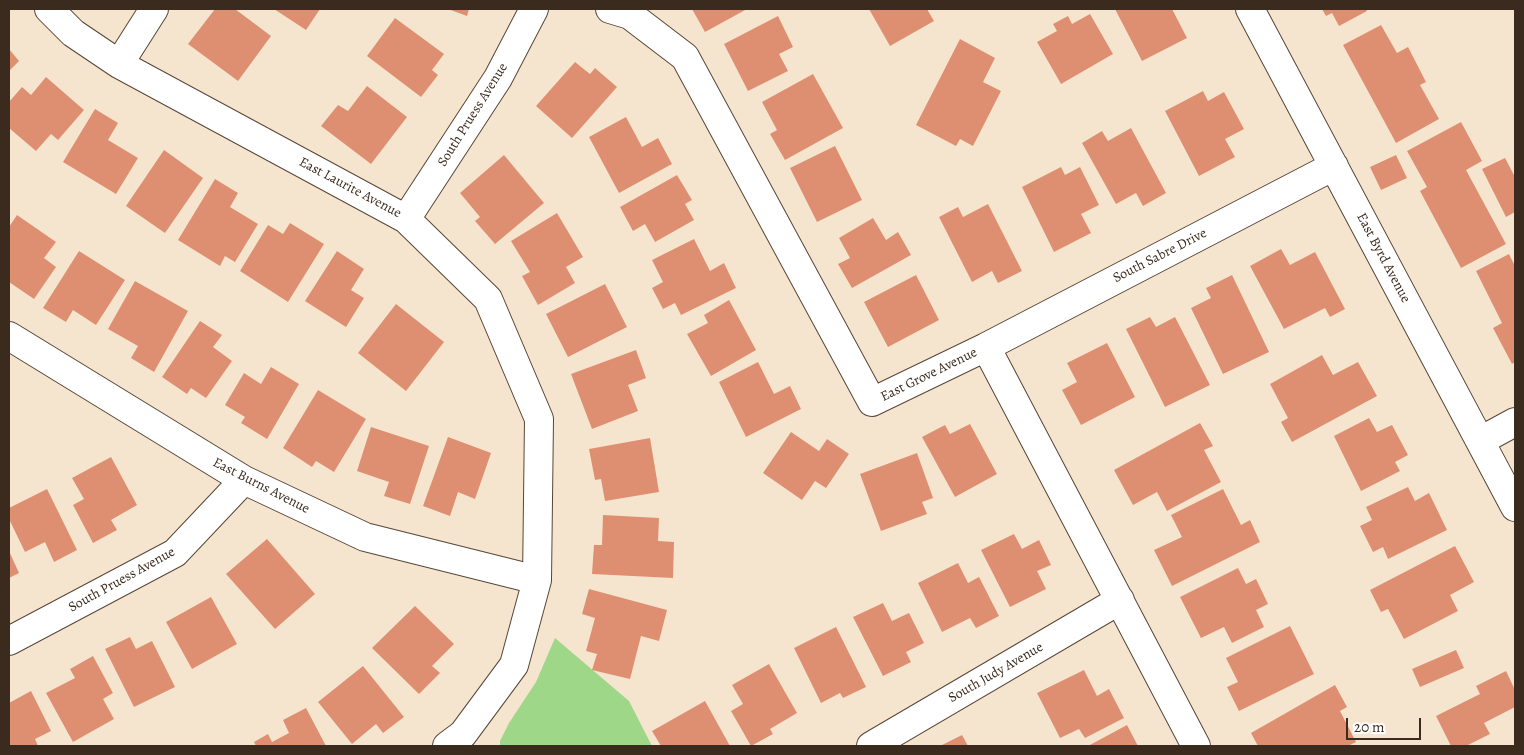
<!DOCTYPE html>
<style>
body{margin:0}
#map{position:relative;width:1524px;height:755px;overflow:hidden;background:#f6e5ce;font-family:Alegreya,serif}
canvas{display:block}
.frame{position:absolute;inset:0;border:10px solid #3b2a1e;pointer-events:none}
.scale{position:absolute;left:1346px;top:718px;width:75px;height:22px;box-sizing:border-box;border:2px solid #3b2a1e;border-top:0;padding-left:6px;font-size:15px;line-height:18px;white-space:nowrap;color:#3b2a1e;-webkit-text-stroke:4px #fff;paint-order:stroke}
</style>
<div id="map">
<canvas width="1524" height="755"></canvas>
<div class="frame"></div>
<div class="scale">20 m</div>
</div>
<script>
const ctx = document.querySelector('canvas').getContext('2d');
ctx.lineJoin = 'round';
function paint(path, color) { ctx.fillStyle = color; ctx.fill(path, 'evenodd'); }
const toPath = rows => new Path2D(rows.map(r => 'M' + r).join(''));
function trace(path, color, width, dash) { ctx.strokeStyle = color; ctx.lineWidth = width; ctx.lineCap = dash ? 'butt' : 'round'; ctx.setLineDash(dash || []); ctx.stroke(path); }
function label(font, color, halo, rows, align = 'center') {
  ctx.font = font + ' Alegreya,serif'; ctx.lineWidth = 4.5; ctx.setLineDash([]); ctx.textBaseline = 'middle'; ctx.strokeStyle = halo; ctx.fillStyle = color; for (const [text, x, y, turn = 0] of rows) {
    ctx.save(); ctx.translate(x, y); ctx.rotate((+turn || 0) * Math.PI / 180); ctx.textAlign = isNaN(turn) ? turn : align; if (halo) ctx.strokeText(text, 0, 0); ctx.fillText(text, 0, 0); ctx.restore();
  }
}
const green = toPath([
 [555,638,629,701,652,746,500,746,500,741,509,723,536,682]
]);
const building = toPath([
 [215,9,235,9,271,36,238,81,188,44],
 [274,9,320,9,306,30],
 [448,9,469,9,467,16],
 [692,9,747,9,705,32],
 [869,9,927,9,934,21,890,46],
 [1115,9,1172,9,1187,38,1142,61],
 [1322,9,1366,9,1367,11,1339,26,1332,13,1326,16],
 [1090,14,1113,54,1061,84,1037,42,1057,31,1053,24,1068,16,1072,24],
 [778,16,793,47,779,54,788,71,748,91,724,44],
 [395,18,444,54,432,70,438,75,421,97,367,56],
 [1381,25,1397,53,1408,47,1426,82,1420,85,1439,119,1396,143,1343,45],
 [960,39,995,58,983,82,1001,91,973,146,960,139,956,146,916,125],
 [9,49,19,61,9,71],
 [575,62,590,74,595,68,617,87,572,138,536,106],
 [813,74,843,128,785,160,770,134,777,130,762,102],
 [46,77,84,110,58,140,51,134,36,151,9,128,9,102,22,87,31,95],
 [367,86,407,117,371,164,321,126,338,105,348,111],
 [1203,91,1208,101,1224,92,1244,129,1225,139,1235,157,1199,176,1165,111],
 [95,109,118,123,108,140,138,158,116,194,63,162],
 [626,117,642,147,658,138,672,164,619,193,589,137],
 [1461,122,1482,161,1466,170,1506,244,1461,268,1420,191,1427,187,1407,151],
 [1131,128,1166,193,1143,206,1136,193,1116,204,1082,143,1102,131,1108,141],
 [835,146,862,200,817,222,790,168],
 [164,150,203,178,165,233,126,206],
 [504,155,544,203,495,244,475,221,480,217,460,193],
 [1396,155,1407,178,1381,190,1370,167],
 [1505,158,1515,177,1515,212,1506,217,1482,169],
 [1061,167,1065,175,1080,167,1099,205,1081,214,1091,233,1054,252,1022,187],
 [677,175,692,200,685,204,694,220,655,242,645,224,633,231,620,207],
 [215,179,238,193,230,207,258,224,235,262,225,256,220,266,178,240],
 [988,204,1022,271,998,283,992,271,972,282,939,217,958,207,963,217],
 [557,213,583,257,566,267,575,283,538,305,522,276,530,272,511,241],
 [17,215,56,242,44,258,56,267,34,299,9,282,9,227],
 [873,218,886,240,898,232,911,255,852,288,838,264,850,258,839,238],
 [290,223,324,244,288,302,240,271,268,225,283,234],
 [694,239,710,271,724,263,736,288,681,315,675,303,663,309,652,288,663,282,652,260],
 [1281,249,1290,265,1315,252,1345,309,1330,317,1325,308,1284,329,1250,266],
 [79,251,125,280,96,325,73,310,66,322,43,308],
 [337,251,364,269,351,290,364,298,346,327,305,301],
 [1509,254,1515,266,1515,362,1512,364,1493,328,1502,323,1476,271],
 [916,275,939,320,888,347,864,302],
 [1232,275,1269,352,1223,374,1191,308,1211,298,1206,288],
 [135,281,188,311,154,372,131,358,138,346,108,329],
 [605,284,627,327,568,357,546,314],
 [729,300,756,350,711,376,687,334,708,323,704,315],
 [396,304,444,342,406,391,358,353],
 [1150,317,1156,327,1175,317,1210,385,1165,407,1126,329],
 [200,321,222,335,213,347,232,361,206,398,191,388,187,394,162,377],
 [1107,343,1135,397,1081,425,1062,390,1077,382,1067,363],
 [636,350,646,378,628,385,638,411,592,429,571,374],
 [1322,355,1333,375,1358,362,1377,396,1292,442,1281,422,1288,418,1270,384],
 [758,362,774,394,790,386,801,409,746,437,719,382],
 [271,367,299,384,267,439,241,423,245,417,225,405,244,373,261,384],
 [318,390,366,419,334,472,316,461,312,467,283,448],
 [1369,418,1377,432,1392,425,1408,455,1395,462,1400,471,1361,491,1334,436],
 [1200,423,1213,446,1204,450,1221,482,1167,511,1157,492,1133,505,1114,470],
 [970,424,997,474,955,497,922,437,945,425,950,434],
 [371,427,429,446,410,504,384,496,389,482,357,471],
 [791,432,819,451,827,439,849,454,826,488,815,481,802,500,763,473],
 [448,437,491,453,475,499,458,492,450,516,423,506],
 [650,438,659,492,605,501,601,479,595,480,589,449],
 [917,453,933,498,922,502,927,514,881,531,860,474],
 [111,457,137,505,111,520,117,530,93,543,73,505,84,499,72,478],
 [1408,487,1415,501,1429,493,1447,530,1388,559,1383,547,1373,552,1360,526,1372,520,1366,507],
 [47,489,77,550,54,562,45,542,25,552,9,519,9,508],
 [1223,489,1241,525,1250,520,1260,542,1172,586,1154,550,1182,537,1171,515],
 [603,515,659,518,658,541,674,542,673,578,592,574,594,545,602,545],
 [1014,534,1022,549,1039,540,1051,565,1037,571,1046,589,1010,607,981,550],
 [267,539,315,594,275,629,226,574],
 [1455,546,1474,582,1450,595,1458,611,1404,639,1388,609,1381,612,1370,590],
 [9,551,19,573,9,578],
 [958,563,968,583,979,577,999,616,976,628,970,618,942,632,918,583],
 [1238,568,1246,584,1256,579,1268,604,1256,610,1264,627,1232,643,1224,627,1201,638,1180,597],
 [589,589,667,610,659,641,641,636,630,679,592,670,597,654,586,651,595,618,582,614],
 [211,597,237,644,192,669,166,622],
 [883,603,892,621,909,613,924,643,906,652,911,662,883,676,853,617],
 [415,606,454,644,432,666,440,673,419,694,372,648],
 [1290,626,1314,674,1239,711,1227,687,1238,682,1226,658],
 [836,627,866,687,843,698,840,693,821,703,794,648],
 [130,637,136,649,152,641,175,687,134,707,105,649],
 [1456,650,1464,668,1420,687,1412,669],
 [93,656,113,693,103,699,114,719,73,742,46,693,75,678,70,669],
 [769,664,797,713,770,729,773,734,751,746,731,711,743,704,732,685],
 [363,666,404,717,383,733,376,724,352,744,318,702],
 [1084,670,1097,696,1109,689,1124,718,1085,738,1079,729,1060,738,1037,693],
 [1506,671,1515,690,1515,707,1484,723,1490,734,1466,746,1451,746,1436,716,1480,694,1476,686],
 [1335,685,1347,707,1340,711,1356,742,1348,746,1258,746,1251,733],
 [31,691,51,731,35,739,38,746,9,746,9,703],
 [705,701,730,746,661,746,652,731],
 [306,708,326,746,256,746,254,742,268,734,272,742,289,733,283,720],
 [1127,725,1138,746,1088,746],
 [962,735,968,746,940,746]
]);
const minor = toPath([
 [49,9,73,33,119,64,406,219,488,299,539,419,537,580,514,665,463,734,447,746],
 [610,9,630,15,685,57,872,402,986,347,1196,746],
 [1250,9,1515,507],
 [119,64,154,9],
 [406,219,498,78,534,9],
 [9,336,244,480,365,537,537,580],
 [986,347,1334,166],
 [1480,441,1515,422],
 [9,641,175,553,244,480],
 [871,746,1120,600]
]);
const streetNames = [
 ["South Pruess Avenue",473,115,-58],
 ["East Laurite Avenue",350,188,28],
 ["South Sabre Drive",1160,256,-27],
 ["East Byrd Avenue",1383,258,62],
 ["East Grove Avenue",929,375,-26],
 ["East Burns Avenue",261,486,27],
 ["South Pruess Avenue",122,580,-29],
 ["South Judy Avenue",996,673,-30]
];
paint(green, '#9fd788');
paint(building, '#df8f71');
trace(minor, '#574638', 30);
trace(minor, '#fff', 28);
label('14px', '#3b2a1e', '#fff', streetNames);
</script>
